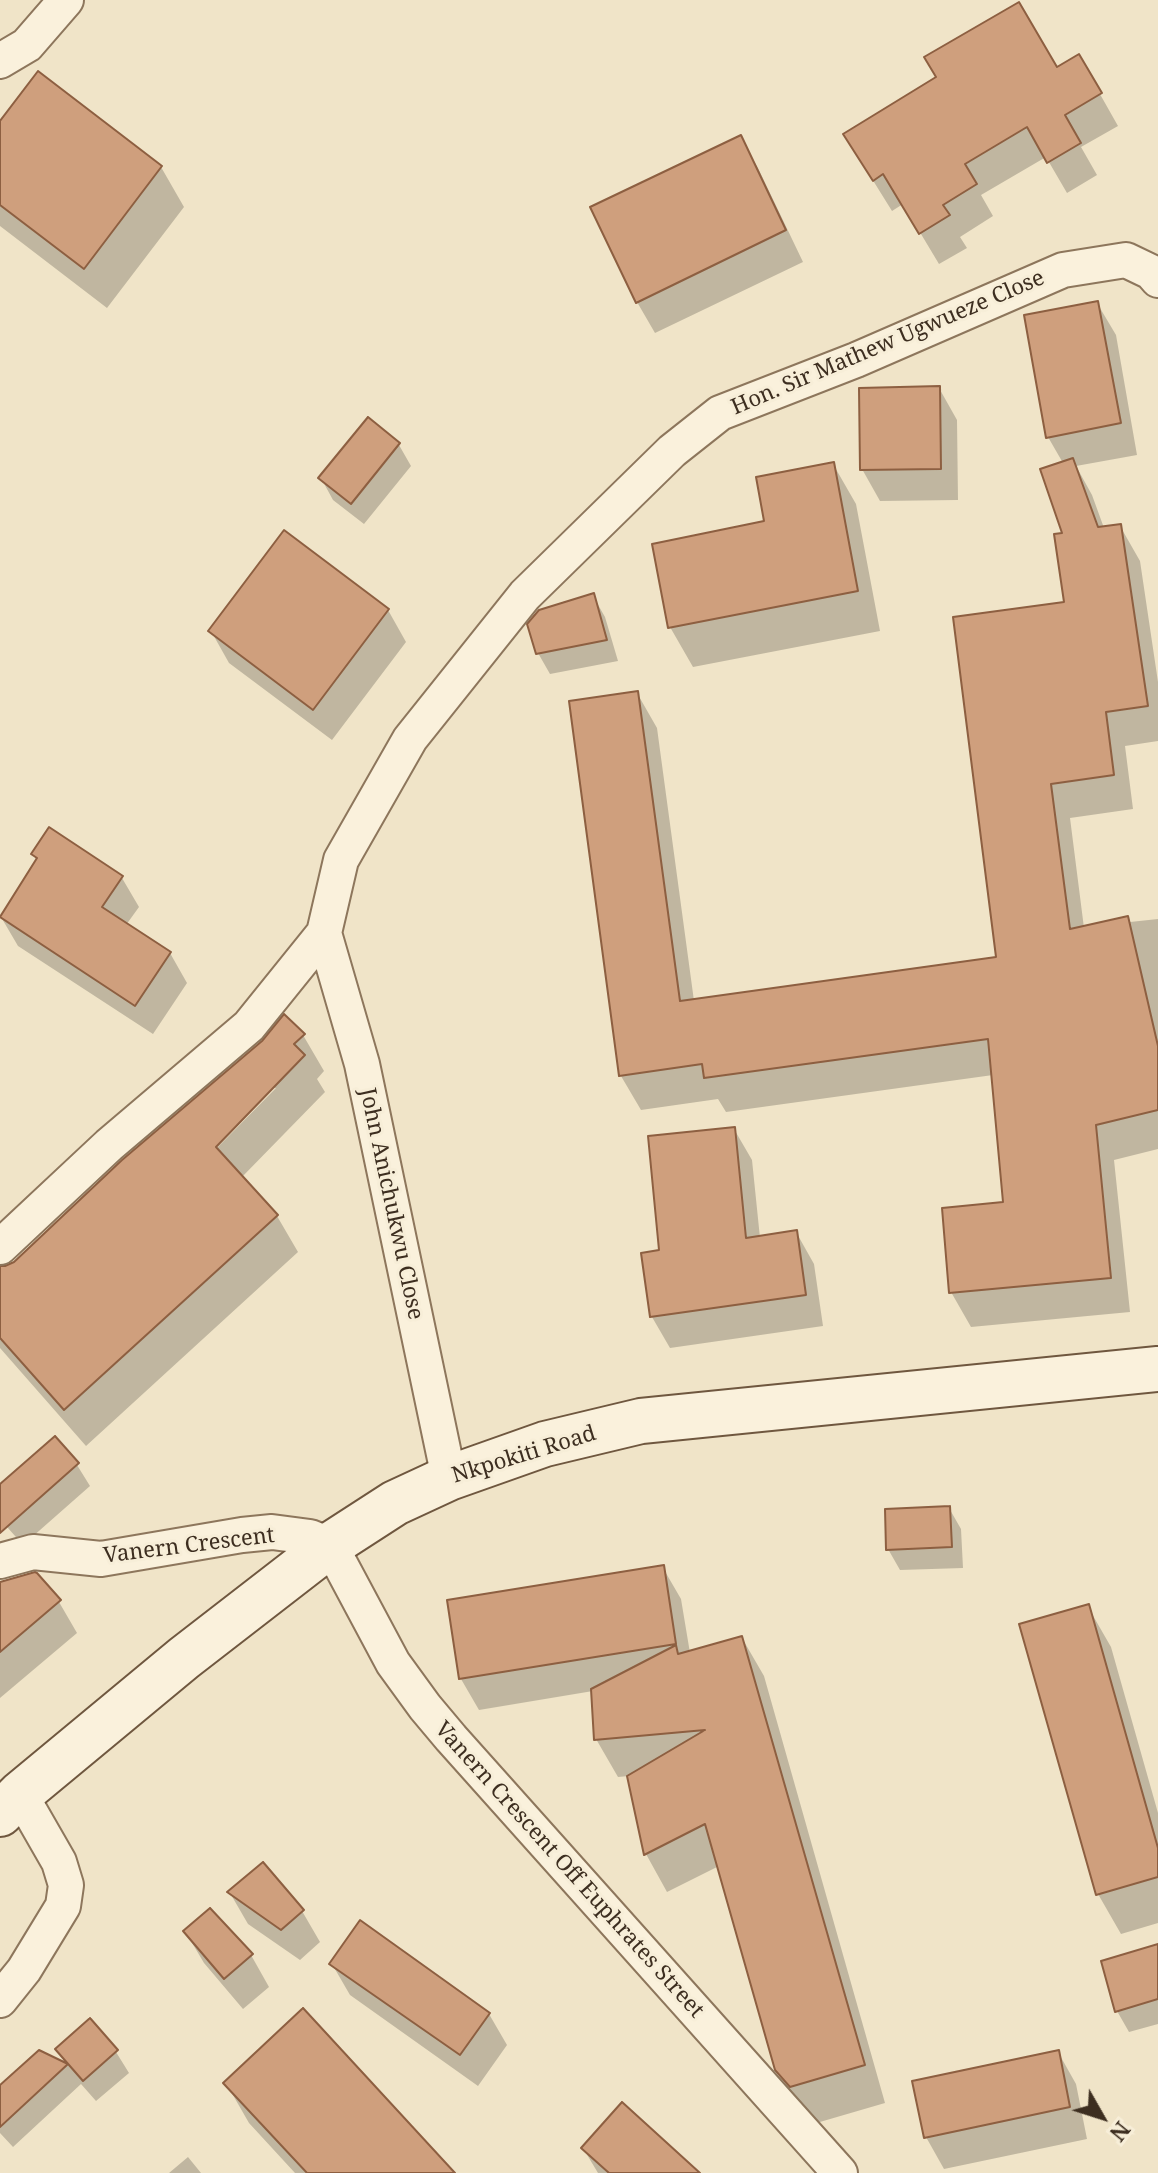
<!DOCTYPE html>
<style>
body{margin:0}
#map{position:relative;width:1158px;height:2173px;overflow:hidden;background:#f0e4c8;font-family:"Noto Serif",serif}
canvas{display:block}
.north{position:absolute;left:1062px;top:2077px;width:80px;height:80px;-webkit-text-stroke:6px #f7eed8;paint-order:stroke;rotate:129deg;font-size:22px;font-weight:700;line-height:32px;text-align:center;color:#3d2e20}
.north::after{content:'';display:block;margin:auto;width:28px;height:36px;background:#3d2e20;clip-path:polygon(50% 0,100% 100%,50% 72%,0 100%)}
</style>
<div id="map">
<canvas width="1158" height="2173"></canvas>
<div class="north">N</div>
</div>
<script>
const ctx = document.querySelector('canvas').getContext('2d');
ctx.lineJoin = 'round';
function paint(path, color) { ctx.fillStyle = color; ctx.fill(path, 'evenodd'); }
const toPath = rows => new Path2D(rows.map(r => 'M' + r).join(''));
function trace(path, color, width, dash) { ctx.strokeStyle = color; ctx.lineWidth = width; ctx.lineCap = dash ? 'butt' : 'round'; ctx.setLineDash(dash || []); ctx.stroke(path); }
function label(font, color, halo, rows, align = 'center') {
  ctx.font = font + ' "Noto Serif",serif'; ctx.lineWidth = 6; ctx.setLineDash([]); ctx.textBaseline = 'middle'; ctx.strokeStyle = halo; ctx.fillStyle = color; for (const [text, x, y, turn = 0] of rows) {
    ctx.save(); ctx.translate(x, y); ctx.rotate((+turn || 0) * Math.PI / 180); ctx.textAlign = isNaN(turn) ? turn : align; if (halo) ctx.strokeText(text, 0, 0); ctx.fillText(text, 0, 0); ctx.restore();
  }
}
const shadow = toPath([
 [1079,57,1118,126,1081,147,1097,175,1067,193,1046,157,981,195,993,216,960,237,967,248,939,264,903,204,892,211,864,166],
 [0,125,161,167,184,207,107,308,0,226],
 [740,137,758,168,803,262,655,333,637,302],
 [1097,303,1116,335,1137,455,1076,466,1092,495,1104,528,1120,526,1140,561,1158,682,1158,741,1125,746,1133,809,1070,818,1084,928,1127,918,1130,922,1158,919,1158,1149,1114,1160,1130,1312,971,1327,951,1292,1005,1204,993,1075,726,1112,718,1099,641,1110,621,1076,637,693,657,728,694,1001,998,958,1066,604,1063,463,1048,437],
 [939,388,957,420,958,500,880,501,862,469],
 [368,420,399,445,411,466,364,524,333,500,321,478],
 [833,464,856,504,880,631,693,667,670,627,767,523],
 [593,596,605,617,618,661,550,674,538,653],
 [388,610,406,642,332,740,229,663,211,631],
 [33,854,122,878,139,907,126,925,170,953,187,983,153,1034,18,946,1,917,37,861],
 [303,1035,324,1071,317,1079,325,1092,241,1178,277,1216,298,1252,86,1446,0,1348,0,1291,15,1263],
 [271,1088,276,1088,210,1155,207,1152],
 [734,1129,752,1160,760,1238,796,1232,814,1264,823,1326,670,1348,652,1317,661,1252],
 [55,1439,77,1465,90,1486,23,1545,0,1519,0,1487],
 [949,1508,961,1529,963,1568,900,1570,888,1549],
 [663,1568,681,1599,690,1653,742,1638,764,1676,885,2103,813,2124,799,2108,777,2069,719,1866,667,1892,646,1854,629,1776,618,1777,596,1739,593,1691,479,1710,461,1679],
 [37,1575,59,1602,77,1633,0,1698,0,1585],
 [1088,1607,1111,1647,1158,1813,1158,1923,1121,1934,1098,1894],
 [230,1893,302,1911,320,1942,300,1960,248,1924],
 [185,1931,251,1955,269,1987,243,2009,204,1963],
 [1158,1946,1158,2024,1129,2032,1117,2011],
 [332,1964,489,2014,507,2045,478,2086,350,1995],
 [90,2021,116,2052,129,2073,96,2101,81,2084,13,2147,0,2133,0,2088,39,2053,67,2065,57,2049],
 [1058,2052,1076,2084,1087,2139,944,2169,926,2137],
 [226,2083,451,2173,295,2173,249,2123],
 [583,2148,697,2173,598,2173],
 [188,2157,201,2173,169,2173]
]);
const building = toPath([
 [1019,2,1057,67,1079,54,1102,93,1065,115,1081,143,1047,163,1027,127,965,164,977,184,943,205,950,215,919,234,883,174,873,181,843,134,936,77,924,57,1019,2],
 [38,71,162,166,84,269,0,205,0,121,38,71],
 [741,135,786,230,636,303,590,207,741,135],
 [1098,301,1121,423,1046,438,1024,315,1098,301],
 [940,386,941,469,860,470,859,388,940,386],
 [368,417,400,443,351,504,318,478,368,417],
 [1073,458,1098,527,1121,524,1148,706,1106,712,1114,775,1051,784,1070,929,1128,916,1158,1046,1158,1110,1096,1125,1111,1278,949,1293,942,1208,1003,1202,988,1039,704,1078,702,1064,619,1076,569,701,638,691,680,1001,996,957,953,617,1064,602,1054,534,1062,533,1040,469,1073,458],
 [834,462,858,591,668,628,652,544,764,521,756,477,834,462],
 [284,530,389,609,313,710,208,631,284,530],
 [594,593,607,640,536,654,527,624,539,610,594,593],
 [49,827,123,876,102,907,171,952,135,1006,0,917,37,858,31,854,49,827],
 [284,1014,305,1034,294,1044,305,1055,216,1147,278,1215,64,1410,0,1338,0,1266,5,1266,14,1262,122,1160,262,1041,284,1014],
 [735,1127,746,1238,797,1230,806,1295,650,1317,641,1253,659,1250,648,1136,735,1127],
 [55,1436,79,1463,0,1533,0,1484,55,1436],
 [950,1506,952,1547,886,1550,885,1509,950,1506],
 [664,1565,676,1644,459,1679,447,1600,664,1565],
 [35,1572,37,1573,61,1600,0,1652,0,1582,35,1572],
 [1089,1604,1158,1848,1158,1877,1096,1895,1019,1624,1089,1604],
 [742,1636,865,2065,790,2087,775,2070,705,1824,644,1855,627,1776,705,1730,594,1740,591,1689,676,1645,678,1654,742,1636],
 [263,1862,304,1910,281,1930,227,1892,263,1862],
 [210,1908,253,1954,224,1979,183,1931,210,1908],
 [360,1920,490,2013,460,2055,329,1964,360,1920],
 [1158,1944,1158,1999,1115,2012,1101,1961,1158,1944],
 [303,2008,455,2173,307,2173,223,2083,303,2008],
 [90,2018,118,2050,83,2081,55,2049,90,2018],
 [39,2050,68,2064,0,2127,0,2085,39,2050],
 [1059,2050,1070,2107,924,2138,912,2081,1059,2050],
 [622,2102,700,2173,609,2173,581,2148,622,2102]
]);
const minor = toPath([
 [0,61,27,45,66,0],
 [324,933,362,1064,449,1478],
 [0,1247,109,1145,249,1026,324,933,341,860,410,739,525,595,672,451,720,413,856,360,1063,270,1126,260,1151,272,1158,280],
 [0,1561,33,1552,101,1559,242,1535,272,1532,310,1537,330,1545,393,1663,425,1707,451,1738,840,2173],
 [0,2000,24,1970,63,1906,66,1885,59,1862,20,1794]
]);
const secondary = toPath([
 [0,1814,20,1794,184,1658,330,1545,395,1503,449,1478,545,1444,641,1421,1158,1369]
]);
const streetNames = [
 ["Hon. Sir Mathew Ugwueze Close",888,343,-23],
 ["John Anichukwu Close",391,1204,78],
 ["Nkpokiti Road",524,1455,-17],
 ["Vanern Crescent",189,1546,-7],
 ["Vanern Crescent Off Euphrates Street",569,1870,48]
];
paint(shadow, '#0003');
paint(building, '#cf9f7d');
trace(building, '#8d5f41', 2);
trace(minor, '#8d765c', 38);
trace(secondary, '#6f573f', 48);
trace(minor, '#faf1dc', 34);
trace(secondary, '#faf1dc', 44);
label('22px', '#3d2e20', '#f7eed8', streetNames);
</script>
